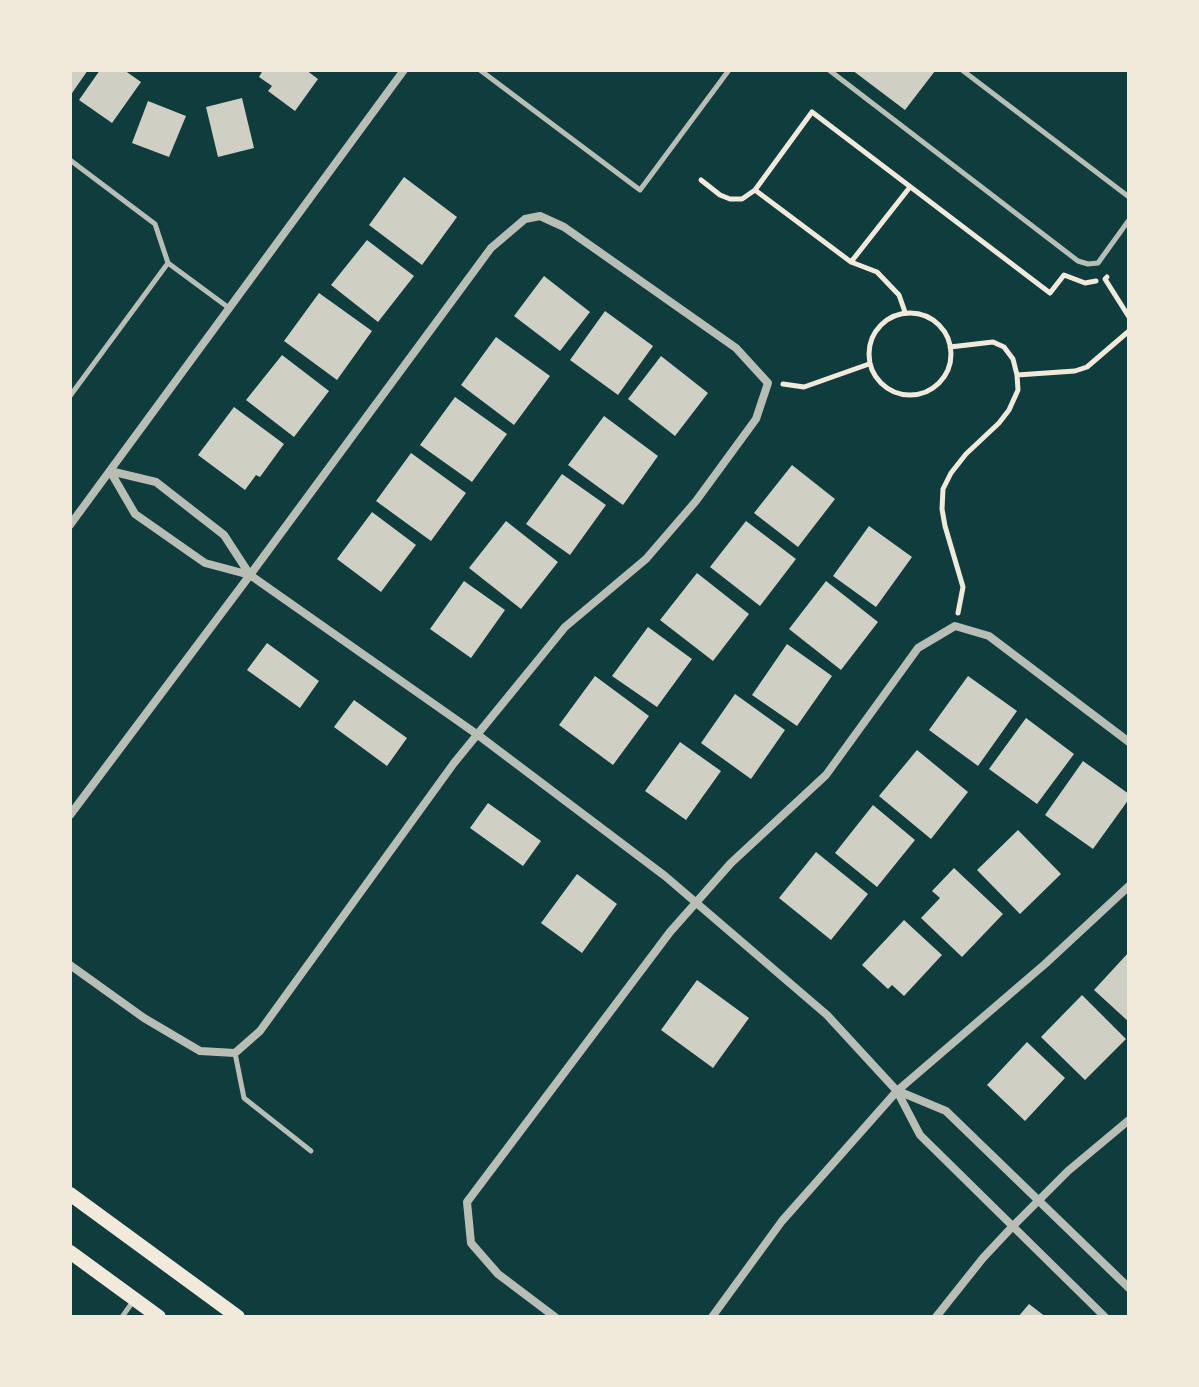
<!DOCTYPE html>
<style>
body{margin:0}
#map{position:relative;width:1199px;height:1387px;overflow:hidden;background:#0f3d3e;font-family:Montserrat,sans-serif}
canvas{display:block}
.frame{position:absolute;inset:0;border:72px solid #f1e9da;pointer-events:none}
</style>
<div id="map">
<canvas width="1199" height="1387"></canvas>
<div class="frame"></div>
</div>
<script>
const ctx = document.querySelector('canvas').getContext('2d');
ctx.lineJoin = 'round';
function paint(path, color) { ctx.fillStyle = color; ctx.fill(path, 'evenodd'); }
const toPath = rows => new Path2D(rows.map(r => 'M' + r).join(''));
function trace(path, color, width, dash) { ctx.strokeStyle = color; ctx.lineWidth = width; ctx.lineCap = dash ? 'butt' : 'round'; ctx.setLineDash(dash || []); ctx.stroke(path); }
const building = toPath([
 [70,70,88,70,70,96],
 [100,70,124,70,141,82,112,123,79,100],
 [263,70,306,70,318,79,295,111,268,91,272,86,259,77],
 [852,70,933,70,935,71,905,110],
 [242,98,254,148,218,157,206,107],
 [148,101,186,116,169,157,132,143],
 [404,177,457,217,422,265,369,225],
 [367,240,414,276,378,322,331,285],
 [544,276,590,312,560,351,514,316],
 [319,293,372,331,337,380,284,341],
 [605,311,653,346,618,395,570,360],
 [496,337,550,376,514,425,461,385],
 [282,355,329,391,294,437,246,400],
 [661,356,708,393,675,436,628,399],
 [455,397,507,434,472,482,420,445],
 [234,407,284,444,260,477,256,475,245,490,198,455],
 [604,416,658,456,623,505,568,465],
 [411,453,466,493,431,541,376,501],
 [792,465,835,499,798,547,754,513],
 [562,474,606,505,570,555,526,524],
 [372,512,416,545,381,592,337,559],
 [506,521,558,562,521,609,469,568],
 [746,521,796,559,760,606,710,567],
 [869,526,912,557,876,607,833,576],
 [697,573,749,614,713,661,660,620],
 [464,581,505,610,471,658,430,629],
 [826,581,878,622,841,670,789,629],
 [648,627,692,659,657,707,612,676],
 [267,643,319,681,300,708,247,670],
 [787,644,832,676,797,726,752,695],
 [595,676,649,716,613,765,559,725],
 [968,676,1017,711,978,766,929,730],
 [735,694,785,730,751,779,701,743],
 [354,700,407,738,387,766,334,727],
 [1026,718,1074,754,1037,804,989,769],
 [680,742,721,771,686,820,645,791],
 [917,750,968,792,931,839,879,796],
 [1083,761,1129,794,1129,799,1093,849,1045,815],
 [488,803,541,841,523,866,470,828],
 [873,805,915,840,877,887,835,853],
 [1018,830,1061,874,1020,914,977,870],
 [816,852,868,894,831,940,779,898],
 [954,868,1003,914,962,957,921,918,940,898,932,891],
 [577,874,617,904,582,953,541,923],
 [904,920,942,955,904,996,892,985,888,989,862,965],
 [1129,952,1129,1022,1094,990],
 [697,980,749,1018,713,1068,661,1030],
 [1082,995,1126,1039,1085,1080,1041,1037],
 [1027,1042,1065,1078,1025,1121,987,1085],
 [1029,1304,1046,1317,1018,1317]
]);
const path = toPath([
 [701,180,720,195,730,199,742,199,755,190,812,112,1050,293,1064,275,1085,283,1096,281],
 [755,190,851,262,877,272,899,295,905,312],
 [851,262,910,187],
 [1107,277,1105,279,1129,317],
 '869 354a41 41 0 1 1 82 0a41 41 0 1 1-82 0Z',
 [950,347,993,342,1004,347,1013,359,1017,375,1018,390,1009,410,999,423,966,454,951,473,943,489,942,509,945,526,963,587,958,613],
 [1017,375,1075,371,1087,367,1129,331],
 [783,384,804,387,869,364]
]);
const service = toPath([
 [480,70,640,190,729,70],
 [829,70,1078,261,1088,264,1098,263,1129,220],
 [962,70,1129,197],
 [70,160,155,224,168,263,229,308],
 [70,396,168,263],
 [235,1053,244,1098,311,1151],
 [122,1317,134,1300]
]);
const minor = toPath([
 [110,471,135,514,205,563,250,575,478,735,665,876,827,1015,897,1091,920,1135,1105,1317],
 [110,471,156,482,224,535,250,575],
 [70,525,404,70],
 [70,815,250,575,491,248,525,219,540,216,564,227,736,348,768,383,756,419,696,501,646,559,565,627,454,763,260,1031,235,1053,200,1051,144,1018,70,965],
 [898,1091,946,1111,1129,1288],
 [555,1317,498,1274,471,1243,467,1202,670,932,731,863,826,775,918,648,955,626,989,636,1129,742],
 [712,1317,782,1221,897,1091,1045,964,1129,886],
 [936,1317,983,1258,1012,1227,1068,1171,1129,1120]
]);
const secondary = toPath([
 [70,1194,238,1317],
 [70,1252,159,1317]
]);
paint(building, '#cfcfc3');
trace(path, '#f1e9da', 5);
trace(service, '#b8beb3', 5);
trace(minor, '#b8beb3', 8);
trace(secondary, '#f1e9da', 14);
</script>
